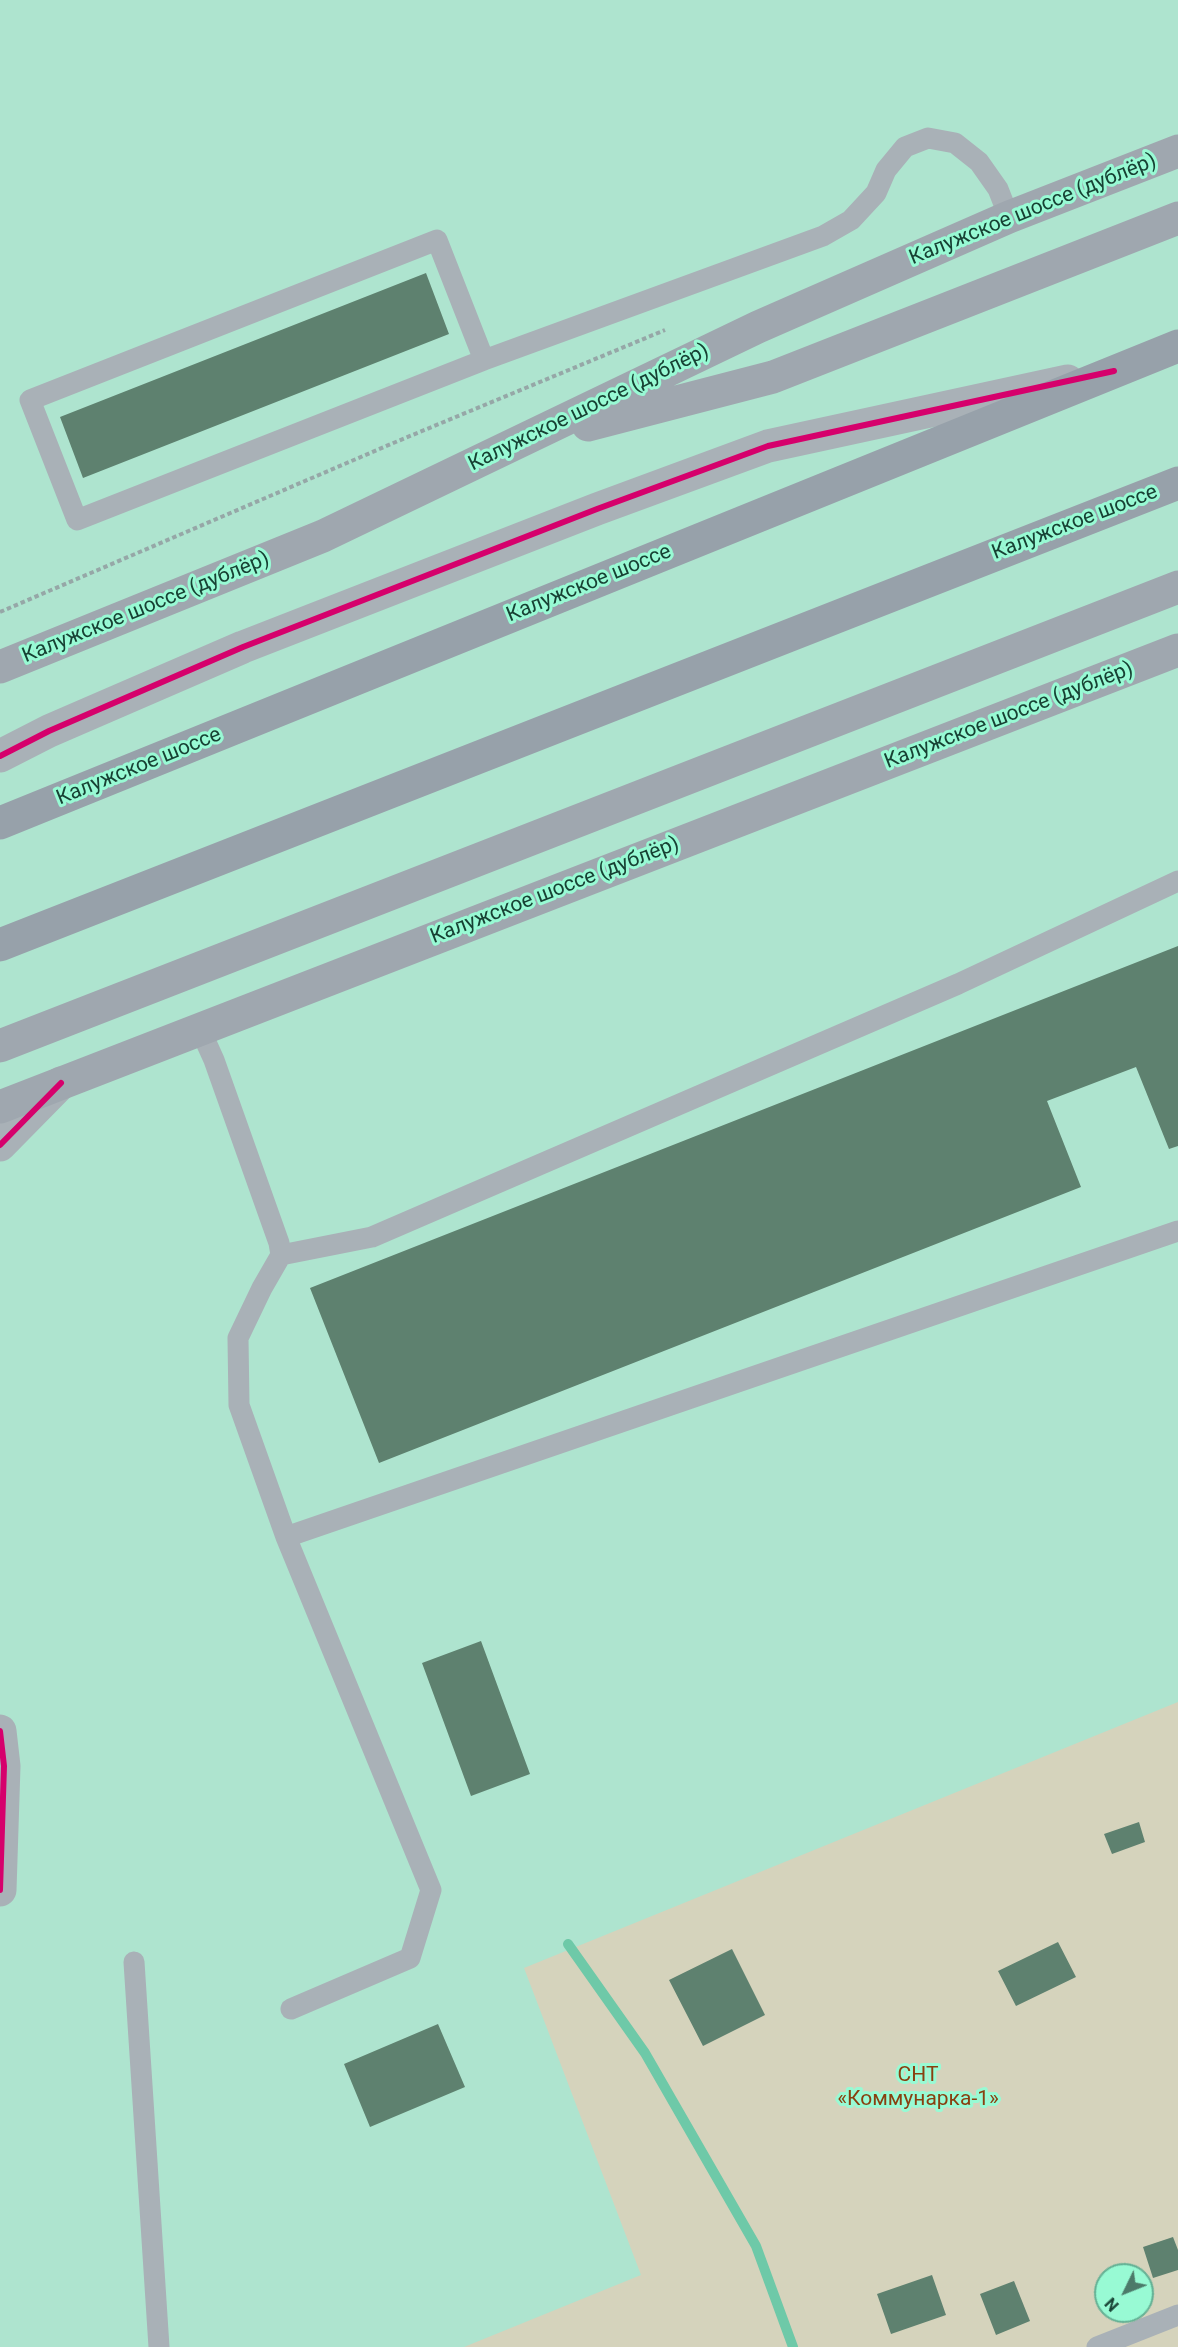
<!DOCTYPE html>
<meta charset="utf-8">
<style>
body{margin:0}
#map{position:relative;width:1178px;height:2347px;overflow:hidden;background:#aee4cf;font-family:Roboto,sans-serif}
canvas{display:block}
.north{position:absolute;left:1094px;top:2263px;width:60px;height:60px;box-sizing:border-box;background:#98fad4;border:2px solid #64b094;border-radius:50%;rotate:227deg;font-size:16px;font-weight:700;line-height:24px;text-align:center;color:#174133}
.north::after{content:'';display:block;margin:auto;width:21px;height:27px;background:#4c7a6a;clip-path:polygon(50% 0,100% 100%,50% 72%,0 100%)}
</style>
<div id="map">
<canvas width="1178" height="2347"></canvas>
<div class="north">N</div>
</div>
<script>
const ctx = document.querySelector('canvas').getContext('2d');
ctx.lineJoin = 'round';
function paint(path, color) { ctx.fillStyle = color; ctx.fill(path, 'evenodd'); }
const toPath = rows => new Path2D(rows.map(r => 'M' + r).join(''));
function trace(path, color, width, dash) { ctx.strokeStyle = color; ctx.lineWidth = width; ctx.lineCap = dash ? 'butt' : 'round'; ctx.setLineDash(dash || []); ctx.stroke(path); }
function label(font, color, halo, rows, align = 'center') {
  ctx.font = font + ' Roboto,sans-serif'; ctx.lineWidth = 6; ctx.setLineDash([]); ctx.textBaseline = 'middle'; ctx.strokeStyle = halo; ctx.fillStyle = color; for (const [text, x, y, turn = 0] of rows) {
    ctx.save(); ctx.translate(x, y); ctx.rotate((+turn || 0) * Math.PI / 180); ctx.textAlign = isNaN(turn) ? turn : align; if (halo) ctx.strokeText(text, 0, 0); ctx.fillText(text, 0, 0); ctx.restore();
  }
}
const green = toPath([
 [1178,1702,1178,2347,464,2347,641,2275,524,1968],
 [1106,2275,1142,2275,1142,2311,1106,2311]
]);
const stream = toPath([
 [568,1944,645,2053,756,2246,793,2347]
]);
const building = toPath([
 [426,273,449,334,83,478,60,417],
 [1178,946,1178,1146,1169,1149,1136,1067,1047,1101,1081,1187,379,1463,310,1288],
 [481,1641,530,1774,471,1796,422,1663],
 [1139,1822,1145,1842,1112,1854,1104,1834],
 [1058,1942,1076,1977,1016,2006,998,1971],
 [732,1949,765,2015,703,2046,669,1980],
 [438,2024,465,2087,370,2127,344,2064],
 [1173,2237,1178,2250,1178,2270,1153,2278,1143,2247],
 [932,2275,946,2315,891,2334,877,2294],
 [1014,2281,1030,2321,996,2335,980,2294]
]);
const path = toPath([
 [0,612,398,441,665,330]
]);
const service = toPath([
 [484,360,437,240,30,400,77,520,484,360,823,236,851,220,876,193,886,170,905,147,928,138,955,143,979,162,998,189,1009,217],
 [200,1029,214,1060,279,1243,281,1255,262,1288,238,1338,239,1405,286,1537,431,1890,410,1958,291,2009],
 [281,1255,372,1237,958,984,1178,881],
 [286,1537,1178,1231],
 [134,1962,159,2347],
 [1097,2347,1178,2315]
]);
const minor = toPath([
 [0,1145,61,1083],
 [0,1731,4,1766,0,1890]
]);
const tertiary = toPath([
 [0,756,49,731,243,647,597,509,768,446,1068,381]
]);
const secondary = toPath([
 [588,425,773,377,1178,218],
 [0,667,323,536,758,327,1009,217,1178,151],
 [0,1046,1178,587],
 [0,1107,1178,650]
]);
const trunk = toPath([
 [0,823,1178,346],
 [0,945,1178,483]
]);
const cycleway = toPath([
 [0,756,49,731,243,647,597,509,768,446,1114,371],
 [0,1145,61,1083],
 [0,1731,4,1766,0,1890]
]);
const streetNames = [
 ["Калужское шоссе (дублёр)",1033,210,-22],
 ["Калужское шоссе (дублёр)",589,408,-26],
 ["Калужское шоссе",1075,523,-21],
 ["Калужское шоссе",589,584,-22],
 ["Калужское шоссе (дублёр)",146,608,-22],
 ["Калужское шоссе (дублёр)",1009,716,-21],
 ["Калужское шоссе",139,767,-22],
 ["Калужское шоссе (дублёр)",555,891,-21]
];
const parkNames = [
 ["СНТ",918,2076],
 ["«Коммунарка-1»",918,2100]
];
paint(green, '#d5d3bc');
trace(stream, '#6ec9a8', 10);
paint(building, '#5e816f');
trace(path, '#96a7a7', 4, [4.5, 3]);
trace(service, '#a9b1b7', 21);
trace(minor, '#a9b1b7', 33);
trace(tertiary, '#a9b1b7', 33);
trace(secondary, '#9fa7af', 33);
trace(trunk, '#97a1aa', 33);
trace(cycleway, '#d6006c', 6);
label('21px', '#174133', '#98fad4', streetNames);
label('21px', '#893f10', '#98fad4', parkNames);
</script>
